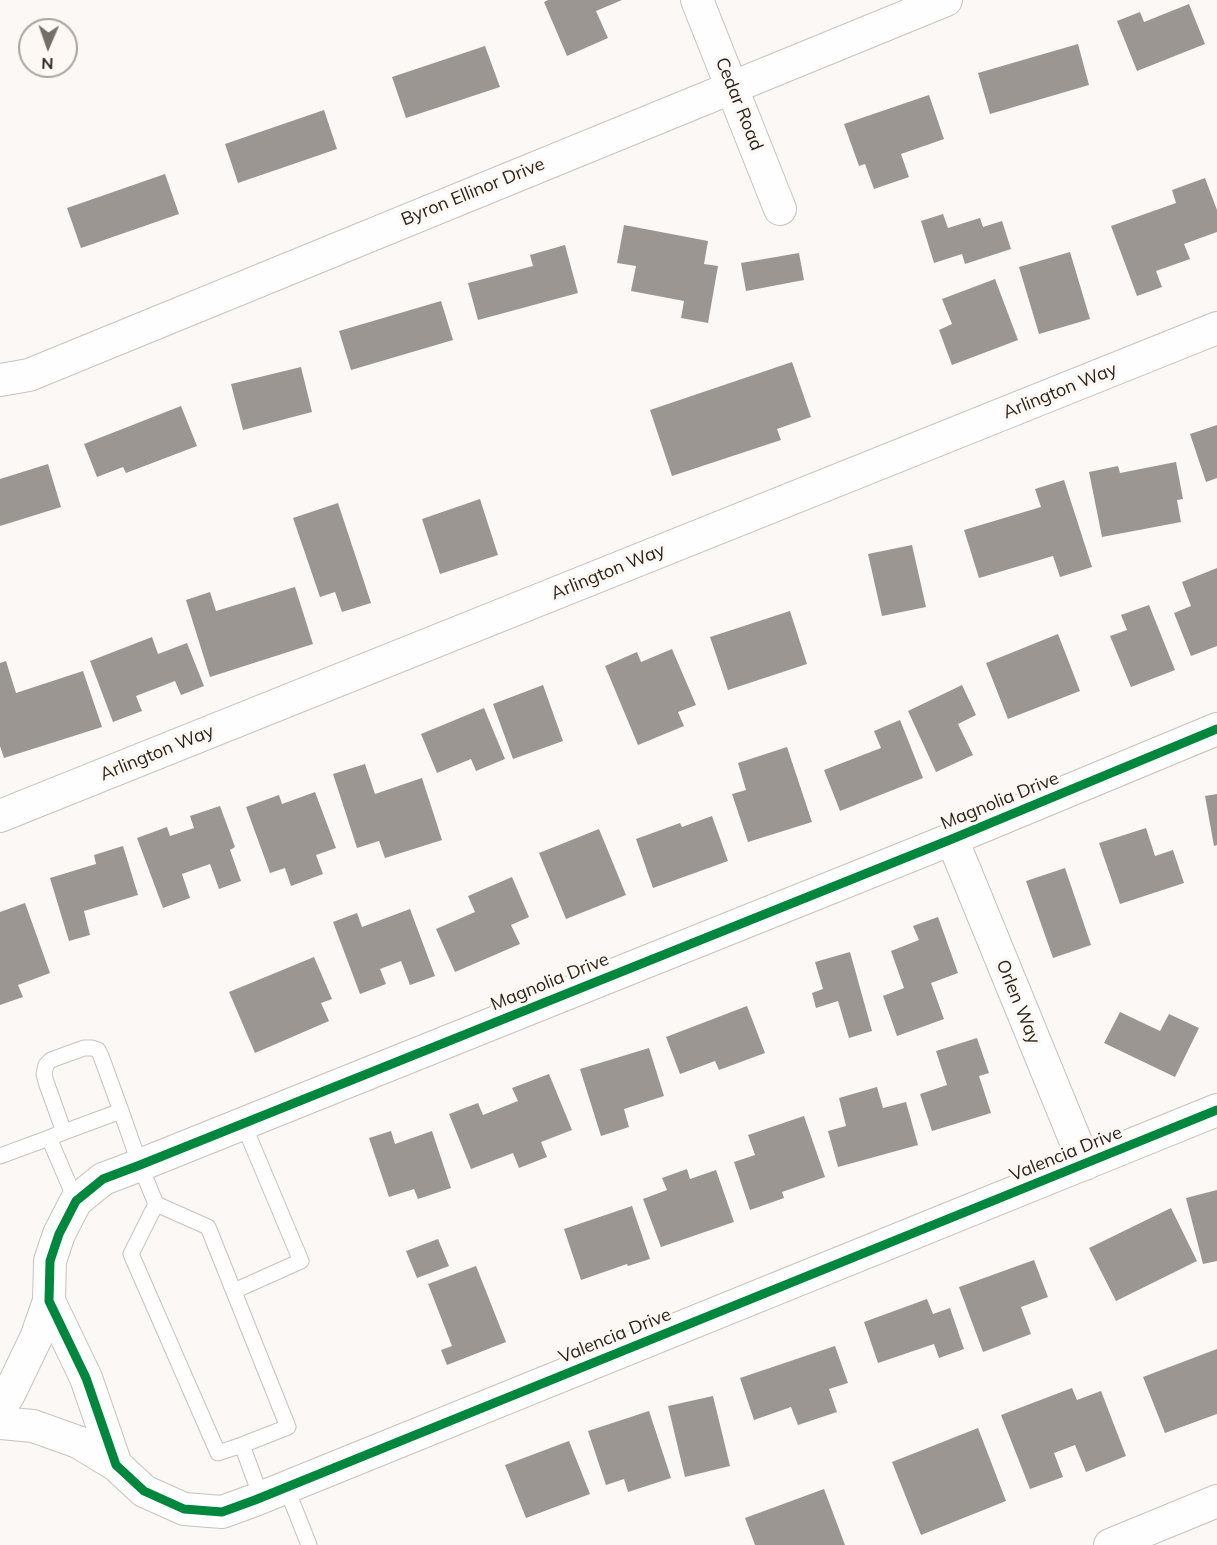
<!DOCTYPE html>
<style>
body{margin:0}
#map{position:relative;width:1217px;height:1545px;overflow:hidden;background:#fbf8f5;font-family:Mulish,sans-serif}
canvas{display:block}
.north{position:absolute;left:18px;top:18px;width:60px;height:60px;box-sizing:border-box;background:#fdf8f3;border:2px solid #a9a39d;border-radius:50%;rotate:182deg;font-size:16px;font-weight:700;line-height:24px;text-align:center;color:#2c231b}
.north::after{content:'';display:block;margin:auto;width:21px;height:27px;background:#746e67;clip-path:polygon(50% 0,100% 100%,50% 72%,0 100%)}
</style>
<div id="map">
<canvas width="1217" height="1545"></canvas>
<div class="north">N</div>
</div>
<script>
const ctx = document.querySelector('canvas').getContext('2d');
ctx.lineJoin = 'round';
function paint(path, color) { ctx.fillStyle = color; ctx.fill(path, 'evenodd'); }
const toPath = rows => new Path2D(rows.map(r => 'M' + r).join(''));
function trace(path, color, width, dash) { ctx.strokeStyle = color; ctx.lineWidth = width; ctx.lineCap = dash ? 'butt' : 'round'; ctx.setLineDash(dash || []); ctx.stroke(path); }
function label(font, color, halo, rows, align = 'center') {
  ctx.font = font + ' Mulish,sans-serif'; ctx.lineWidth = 6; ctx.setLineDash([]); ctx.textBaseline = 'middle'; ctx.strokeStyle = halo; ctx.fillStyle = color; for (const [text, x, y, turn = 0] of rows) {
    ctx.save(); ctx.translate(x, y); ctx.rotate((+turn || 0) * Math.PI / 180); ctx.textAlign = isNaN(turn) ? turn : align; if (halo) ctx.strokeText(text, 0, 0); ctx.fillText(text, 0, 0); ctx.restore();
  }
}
const building = toPath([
 [548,0,622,0,596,11,608,38,567,56,544,2],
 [1189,4,1205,44,1137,71,1117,21,1140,12,1144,22],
 [1078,44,1089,85,990,114,978,73],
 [485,46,500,87,406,118,392,77],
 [929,95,944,139,901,154,909,177,874,189,865,164,859,166,844,124],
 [324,110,337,149,238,183,225,144],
 [165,174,179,214,81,248,67,208],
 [1205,178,1217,210,1217,232,1184,244,1190,259,1156,271,1162,287,1137,296,1111,226,1176,203,1172,190],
 [943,214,948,228,980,218,983,227,1002,221,1011,249,965,264,962,254,934,263,921,221],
 [624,225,708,241,704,264,718,266,708,323,681,318,684,301,631,291,636,266,617,263],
 [565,245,578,293,478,320,468,283,533,266,530,255],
 [1070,252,1090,319,1039,334,1019,267],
 [799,253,804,280,746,291,741,263],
 [995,279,1018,340,952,365,939,330,952,324,942,299],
 [441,301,453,340,351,370,339,331],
 [792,362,811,417,777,429,781,440,672,476,650,410],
 [301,367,312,412,243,430,231,384],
 [181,406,197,446,126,473,123,467,97,477,84,444],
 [1217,425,1217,478,1206,482,1190,434],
 [1176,462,1183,499,1177,500,1181,522,1102,537,1089,472,1118,466,1120,473],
 [48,464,61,507,0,526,0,479],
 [1064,480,1092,567,1060,577,1053,556,979,578,964,530,1041,507,1035,489],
 [480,499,498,555,440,574,422,519],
 [338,503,371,603,342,612,335,592,320,597,293,518],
 [912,545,926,607,882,616,868,554],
 [1217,568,1217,646,1191,656,1174,613,1191,606,1182,582],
 [295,587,313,644,210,677,186,600,210,592,216,611],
 [1149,605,1175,670,1131,687,1110,636,1127,630,1121,615],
 [790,611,807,664,728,690,710,637],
 [1058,634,1080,691,1008,719,986,663],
 [152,637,158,654,187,643,204,686,181,695,175,681,136,696,142,711,113,722,90,661],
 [672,649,696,705,678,712,684,726,638,745,605,666,637,652,641,662],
 [6,661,16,693,83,671,102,727,4,758,0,746,0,663],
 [543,685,563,741,513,759,493,704],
 [962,685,976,715,958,724,973,755,936,772,908,711],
 [484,708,505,759,476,771,471,759,437,773,421,734],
 [900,720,923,778,840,811,824,770,881,748,874,731],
 [787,747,812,822,748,842,732,794,746,790,738,763],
 [365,764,375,794,422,778,442,840,385,858,379,841,357,848,333,774],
 [315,792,336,848,316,855,323,874,291,886,285,868,270,873,246,807,279,795,282,804],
 [1217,794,1217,845,1214,846,1205,796],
 [220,806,235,847,230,850,241,881,219,889,210,864,182,874,190,898,163,908,137,838,167,827,170,836,194,828,190,816],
 [712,816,728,861,653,888,636,839,680,823,682,827],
 [1146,828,1155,856,1173,850,1184,883,1120,904,1099,843],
 [599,829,626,895,566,919,539,853],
 [123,846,138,895,84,911,90,935,69,941,50,878,96,864,94,855],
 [1065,868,1091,945,1053,958,1026,881],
 [512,877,529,917,511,925,520,944,455,972,436,929,475,912,468,896],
 [25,903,50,973,18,985,23,997,0,1005,0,912],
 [410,909,435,976,410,985,401,961,380,969,386,984,360,994,333,922,357,913,362,927],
 [938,917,958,973,931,983,944,1019,897,1036,883,996,904,988,891,951,919,940,913,926],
 [850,952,872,1031,849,1038,838,1001,816,1008,812,993,823,989,815,962],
 [314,957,332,999,321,1003,329,1021,255,1053,229,992],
 [747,1006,765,1053,719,1070,715,1061,680,1074,666,1037],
 [1120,1012,1160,1031,1169,1014,1199,1028,1175,1077,1104,1043],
 [977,1038,989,1073,979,1076,991,1113,932,1131,920,1094,947,1085,936,1051],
 [649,1048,664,1096,624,1109,629,1127,601,1136,580,1069],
 [549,1074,572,1130,541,1142,547,1157,519,1168,513,1153,471,1169,449,1114,478,1103,483,1115,518,1101,512,1088],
 [877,1087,883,1108,906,1102,918,1145,838,1167,828,1131,846,1126,839,1098],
 [804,1116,825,1177,782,1192,784,1198,750,1210,734,1162,755,1155,748,1135],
 [391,1131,395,1144,432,1131,451,1188,418,1199,414,1189,389,1197,369,1138],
 [687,1169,690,1179,716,1170,734,1222,661,1247,643,1199,667,1190,662,1178],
 [1217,1190,1217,1261,1203,1264,1186,1198],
 [632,1206,650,1259,628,1266,627,1264,581,1280,564,1229],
 [1171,1208,1197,1261,1116,1301,1089,1248],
 [438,1239,449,1266,417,1278,406,1251],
 [1034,1260,1048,1297,1021,1307,1031,1334,983,1352,959,1287],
 [476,1266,506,1342,447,1365,441,1350,452,1346,428,1284],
 [927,1299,933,1314,950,1308,964,1349,939,1358,934,1344,878,1363,864,1322],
 [835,1346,848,1383,829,1389,837,1412,798,1425,791,1407,754,1420,740,1378],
 [1217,1349,1217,1414,1165,1433,1143,1377],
 [1072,1388,1077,1400,1101,1391,1126,1456,1086,1472,1075,1445,1054,1453,1063,1477,1030,1489,1001,1415],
 [713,1396,730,1466,685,1477,668,1406],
 [649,1411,671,1478,628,1492,624,1479,606,1485,588,1431],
 [978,1428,1006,1501,921,1535,892,1462],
 [569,1441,590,1494,526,1518,505,1465],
 [824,1489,845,1545,755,1545,745,1518]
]);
const lane = toPath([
 [121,1111,64,1132,46,1082,44,1074,46,1065,51,1060,84,1048,92,1048,98,1050,101,1056,121,1111,140,1165,156,1204,131,1254,218,1453,242,1445,261,1497],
 [64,1132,49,1138,76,1201],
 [0,1156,49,1138],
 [156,1204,208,1227,288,1427,242,1445],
 [234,1291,301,1261,243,1123],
 [286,1487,309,1545]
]);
const street = toPath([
 [697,0,780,209],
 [0,380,29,375,946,0],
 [1217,729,952,839,140,1165,103,1179,76,1201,59,1234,50,1261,49,1301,86,1378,116,1465,144,1491,184,1509,222,1512,255,1500,1217,1110],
 [0,816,1217,328],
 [952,839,1085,1164],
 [0,1408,9,1394,36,1338,49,1301],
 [0,1423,33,1426,78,1442,116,1465],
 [1110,1545,1217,1501]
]);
const cycleway = toPath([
 [1217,729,952,839,140,1165,103,1179,76,1201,59,1234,50,1261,49,1301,86,1378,116,1465,144,1491,184,1509,222,1512,255,1500,1217,1110]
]);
const streetNames = [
 ["Cedar Road",739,104,68],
 ["Byron Ellinor Drive",473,192,-22],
 ["Arlington Way",1060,391,-22],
 ["Arlington Way",608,572,-22],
 ["Arlington Way",157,753,-22],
 ["Magnolia Drive",1000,801,-22],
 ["Magnolia Drive",550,982,-22],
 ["Orlen Way",1018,1002,68],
 ["Valencia Drive",1066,1154,-22],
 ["Valencia Drive",615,1336,-22]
];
paint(building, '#9c9692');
trace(lane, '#c8c2bc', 17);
trace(street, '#c8c2bc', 34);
trace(lane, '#fefefe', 15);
trace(street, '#fefefe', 32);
trace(cycleway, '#00873e', 9);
label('18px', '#2c231b', '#fdf8f3', streetNames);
</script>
